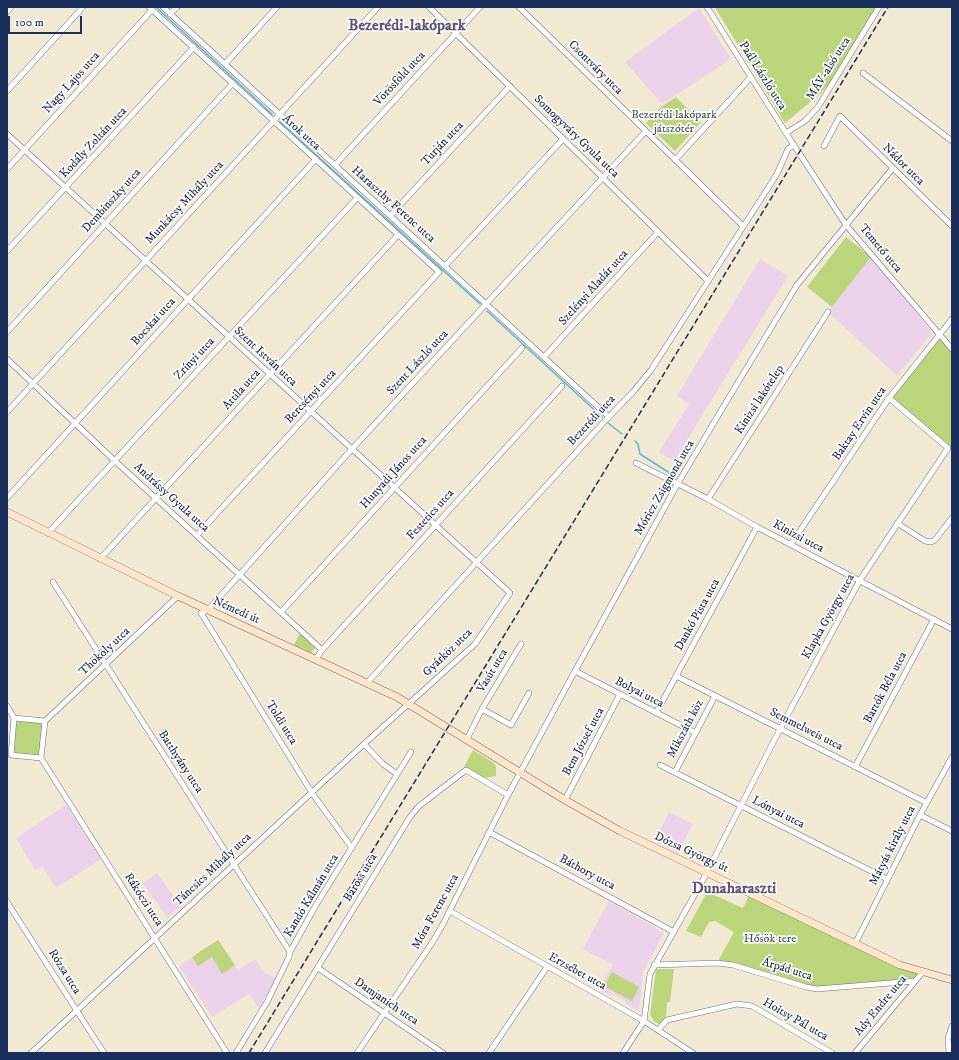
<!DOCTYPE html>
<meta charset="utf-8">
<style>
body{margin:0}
#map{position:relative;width:959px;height:1060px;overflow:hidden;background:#f2e9d2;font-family:"IM FELL DW Pica",serif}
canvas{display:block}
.frame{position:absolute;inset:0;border:8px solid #1b2f5e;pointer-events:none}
.scale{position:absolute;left:8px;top:16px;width:74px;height:18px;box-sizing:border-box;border:2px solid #1b2f5e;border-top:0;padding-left:5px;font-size:12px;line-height:14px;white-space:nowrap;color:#1b2f5e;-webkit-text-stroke:3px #fdfcf7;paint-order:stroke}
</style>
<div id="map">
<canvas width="959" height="1060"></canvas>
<div class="frame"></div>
<div class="scale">100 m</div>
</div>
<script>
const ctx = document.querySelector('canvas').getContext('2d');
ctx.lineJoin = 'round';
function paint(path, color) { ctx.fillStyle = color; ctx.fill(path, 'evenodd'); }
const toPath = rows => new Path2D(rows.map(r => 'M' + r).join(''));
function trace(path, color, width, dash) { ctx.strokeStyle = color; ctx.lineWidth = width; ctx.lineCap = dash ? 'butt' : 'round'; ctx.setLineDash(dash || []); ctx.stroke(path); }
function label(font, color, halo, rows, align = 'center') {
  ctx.font = font + ' "IM FELL DW Pica",serif'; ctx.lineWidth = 3.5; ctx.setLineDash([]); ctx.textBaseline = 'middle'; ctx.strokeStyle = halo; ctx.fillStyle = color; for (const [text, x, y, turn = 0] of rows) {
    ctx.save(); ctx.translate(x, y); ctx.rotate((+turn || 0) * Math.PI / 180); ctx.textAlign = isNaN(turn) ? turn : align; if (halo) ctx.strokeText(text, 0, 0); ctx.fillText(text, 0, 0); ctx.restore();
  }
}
const built = toPath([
 [699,8,731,59,662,104,625,62],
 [871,257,932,333,897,376,828,312],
 [760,259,788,276,674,461,659,452,689,404,677,396],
 [66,805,101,859,56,888,42,866,35,870,16,838],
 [669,812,693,824,678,853,655,841],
 [157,873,181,907,167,917,143,883],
 [609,901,664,933,643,972,639,1011,625,1003,626,1001,613,994,611,996,599,989,613,965,583,949],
 [218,940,238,970,255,959,264,973,276,978,259,1008,249,994,212,1017,179,966]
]);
const green = toPath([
 [715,7,878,7,842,70,819,95,785,123],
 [676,97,701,122,675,151,646,123,661,107],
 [846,237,871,257,832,307,807,287],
 [939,335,952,351,952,451,889,398],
 [300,633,315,648,311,653,294,645],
 [19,721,40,723,43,727,40,753,37,757,13,755,16,724],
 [473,750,494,763,496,767,496,776,484,778,464,767],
 [707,892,743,908,750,893,922,973,915,981,817,989,717,963,734,932,715,921,709,922,701,937,686,931],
 [218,940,235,965,222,974,212,957,198,966,192,957],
 [656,969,674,969,670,1002,667,1002,666,1017,660,1025,654,1021,650,1015],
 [612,972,639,987,632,1001,604,986]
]);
const stream = toPath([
 [156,7,272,114],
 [280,122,480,304],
 [487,311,602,417],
 [608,423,622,434],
 [635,441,638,444,640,454,676,477]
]);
const street = toPath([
 [149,7,439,272,197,535],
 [163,7,609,417],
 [429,7,708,281],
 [519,7,743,226],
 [707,7,786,133,846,225,952,349],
 [7,12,11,7],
 [170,14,177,7],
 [225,64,277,7],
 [863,73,952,141],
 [7,91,83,7],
 [786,133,805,121,818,107,879,7],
 [7,134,510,593,475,644,364,744,31,1053],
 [824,146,840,116,952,226],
 [675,160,751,77],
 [335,165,480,7],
 [7,169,152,10],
 [390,216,510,86],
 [7,251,194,47],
 [445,266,563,139],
 [7,332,233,83],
 [544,357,658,232],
 [7,359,115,461,322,650],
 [7,412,378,7],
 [636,463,708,499,757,527,952,629],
 [7,498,316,159],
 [708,499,828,312],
 [897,523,925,541,931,542,935,540,952,518],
 [48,533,357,198],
 [791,544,889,398,952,319],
 [100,559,398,235],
 [53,582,290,952],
 [281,612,522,348],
 [316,659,322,650,562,386],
 [575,671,694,732],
 [676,676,927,803],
 [367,683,603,423,633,392,651,370,777,174,788,149,794,145],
 [7,706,14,718],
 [482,709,511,725,529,693],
 [656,713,757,527],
 [14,718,45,721,41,758,11,755,14,718],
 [45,721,178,596],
 [467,739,482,709,521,644],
 [364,744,383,764,397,774],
 [41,758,227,1053],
 [660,765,887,879],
 [855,767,934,619],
 [675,772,715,696],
 [565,800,620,694],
 [920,815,952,831],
 [489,832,674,932],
 [352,848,312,793,201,613,208,610,351,450,645,132],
 [7,902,104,1053],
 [450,911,644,1021,693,1053],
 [855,944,920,815,952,757],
 [654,965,717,963,733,965,806,987,817,989,915,981],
 [318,968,443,1053],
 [658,1030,667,1020,737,1004,752,1006,832,1053],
 [236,1053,267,1002,289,957,290,952,316,905,411,752],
 [265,1053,410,817,419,806,466,770,508,795],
 [357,1053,432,943,443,924,508,795,575,671,678,483,725,404,797,285,892,169],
 [489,1053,547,967],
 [623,1053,644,1021,650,974,704,878,780,729,860,580,948,448,889,398],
 [855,1053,922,973],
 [949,1053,948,1038,952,1026]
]);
const secondary = toPath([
 [7,512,178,596,397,697,565,800,620,831,900,965,952,980]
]);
const rail = toPath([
 [249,1053,888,7]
]);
const streetNames = [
 ["Csontváry utca",595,68,45],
 ["MÁV-alsó utca",829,69,-58],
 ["Paál László utca",762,76,58],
 ["Vörösföld utca",400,79,-47],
 ["Nagy Lajos utca",72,83,-48],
 ["Árok utca",301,133,42],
 ["Somogyváry Gyula utca",576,137,44],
 ["Kodály Zoltán utca",94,143,-47],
 ["Turján utca",443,144,-47],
 ["Nádor utca",903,165,45],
 ["Dembinszky utca",112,201,-48],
 ["Munkácsy Mihály utca",185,203,-47],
 ["Haraszthy Ferenc utca",393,205,42],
 ["Temető utca",880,249,50],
 ["Szelényi Aladár utca",594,288,-48],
 ["Bocskai utca",154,322,-48],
 ["Szent István utca",265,357,43],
 ["Zrínyi utca",195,359,-47],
 ["Szent László utca",418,363,-47],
 ["Attila utca",242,390,-48],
 ["Bercsényi utca",311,397,-47],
 ["Kinizsi lakótelep",760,400,-57],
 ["Bezerédi utca",592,421,-47],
 ["Baktay Ervin utca",860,424,-56],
 ["Hunyadi János utca",394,473,-48],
 ["Móricz Zsigmond utca",665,488,-60],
 ["Andrássy Gyula utca",171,498,42],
 ["Festetics utca",431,515,-48],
 ["Kinizsi utca",798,537,28],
 ["Némedi út",236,611,24],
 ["Dankó Pista utca",698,615,-61],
 ["Klapka György utca",829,617,-61],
 ["Thököly utca",105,652,-43],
 ["Gyárköz utca",448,653,-44],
 ["Vasút utca",493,671,-59],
 ["Bartók Béla utca",886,688,-62],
 ["Bolyai utca",639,693,27],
 ["Toldi utca",281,723,58],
 ["Mikszáth köz",686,729,-62],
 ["Semmelweis utca",806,730,27],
 ["Bem József utca",584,742,-62],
 ["Batthyány utca",180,762,57],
 ["Lónyai utca",778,813,27],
 ["Mátyás király utca",893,846,-63],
 ["Dózsa György út",691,853,25],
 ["Táncsics Mihály utca",213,870,-43],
 ["Báthory utca",587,873,28],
 ["Baross utca",361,878,-59],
 ["Kandó Kálmán utca",312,896,-59],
 ["Rákóczi utca",143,900,57],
 ["Móra Ferenc utca",436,912,-61],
 ["Árpád utca",787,970,17],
 ["Rózsa utca",64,972,58],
 ["Erzsébet utca",577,972,29],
 ["Damjanich utca",386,1002,34],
 ["Ady Endre utca",881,1006,-50],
 ["Hoitsy Pál utca",795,1020,30]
];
const parkNames = [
 ["Bezerédi lakópark",674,116],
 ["játszótér",674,130],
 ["Hősök tere",770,940]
];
const districtNames = [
 ["Bezerédi-lakópark",407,27],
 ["Dunaharaszti",734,890]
];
paint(built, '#ecd1ea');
paint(green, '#bbd57a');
trace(stream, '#59b8d8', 1.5);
trace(street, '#667087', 6);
trace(secondary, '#667087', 8);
trace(street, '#fff', 5);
trace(secondary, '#fde5c5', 7);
trace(rail, '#1b2f5e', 1.5, [6, 3]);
label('12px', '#1b2f5e', '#fdfcf7', streetNames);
label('12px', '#435865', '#fdfcf7', parkNames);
label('bold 16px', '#60577f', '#fdfcf7', districtNames);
</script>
